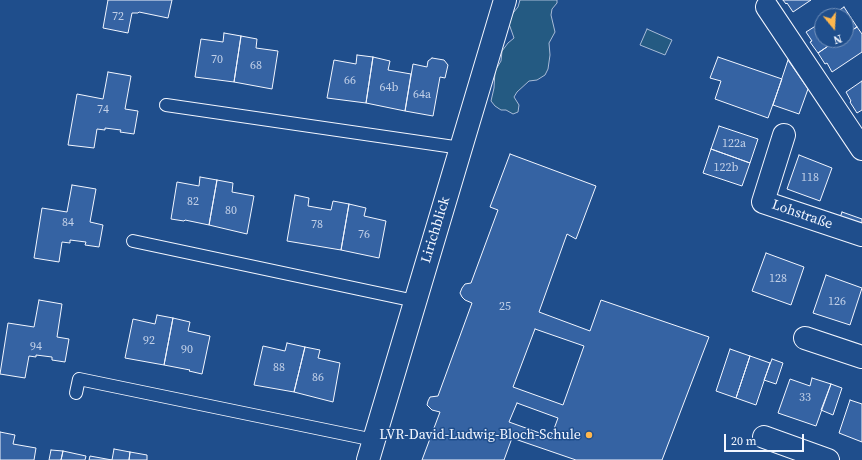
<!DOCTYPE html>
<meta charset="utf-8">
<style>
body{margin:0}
#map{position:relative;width:862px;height:460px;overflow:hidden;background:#1f4e8c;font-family:"Source Serif 4",serif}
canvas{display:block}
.north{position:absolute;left:814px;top:8px;width:40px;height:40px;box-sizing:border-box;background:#1f4e8c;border:1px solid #7391ba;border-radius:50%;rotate:162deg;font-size:11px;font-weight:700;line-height:16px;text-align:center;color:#f2f6ff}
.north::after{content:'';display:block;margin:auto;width:14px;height:18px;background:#ffb74d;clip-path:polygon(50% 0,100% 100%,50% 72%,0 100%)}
.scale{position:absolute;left:724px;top:434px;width:80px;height:18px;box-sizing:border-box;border:2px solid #f2f6ff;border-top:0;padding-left:5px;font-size:12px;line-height:14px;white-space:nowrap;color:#f2f6ff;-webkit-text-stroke:3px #1f4e8c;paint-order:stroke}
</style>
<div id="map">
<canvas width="862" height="460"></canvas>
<div class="north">N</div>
<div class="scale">20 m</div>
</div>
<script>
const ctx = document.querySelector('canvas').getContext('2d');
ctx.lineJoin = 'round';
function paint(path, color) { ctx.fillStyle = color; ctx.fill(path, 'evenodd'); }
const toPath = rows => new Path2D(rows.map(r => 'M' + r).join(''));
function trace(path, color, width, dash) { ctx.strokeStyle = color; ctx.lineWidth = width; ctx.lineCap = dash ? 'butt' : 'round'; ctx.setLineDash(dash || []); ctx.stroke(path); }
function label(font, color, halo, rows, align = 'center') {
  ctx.font = font + ' "Source Serif 4",serif'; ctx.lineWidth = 3; ctx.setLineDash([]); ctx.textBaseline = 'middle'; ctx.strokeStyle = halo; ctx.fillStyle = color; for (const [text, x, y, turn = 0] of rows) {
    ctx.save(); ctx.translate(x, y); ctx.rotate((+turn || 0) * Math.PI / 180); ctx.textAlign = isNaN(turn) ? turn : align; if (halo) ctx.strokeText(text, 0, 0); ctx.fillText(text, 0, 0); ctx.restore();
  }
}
const green = toPath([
 [520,0,557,0,557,3,552,9,551,15,555,32,549,43,550,55,548,69,545,75,537,80,529,81,517,92,514,97,519,105,518,112,513,114,506,110,501,110,495,106,491,101,494,88,495,71,501,61,502,51,508,43,514,38,508,21,513,13,518,7,520,0],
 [647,29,672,40,665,55,640,45,647,29]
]);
const building = toPath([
 [108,0,172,0,168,18,139,12,138,13,132,13,128,33,103,28,108,0],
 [783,0,811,0,793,12,787,3,786,4,783,0],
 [844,7,857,27,846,34,846,16,831,16,844,7],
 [822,22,822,40,837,40,818,53,810,42,812,41,806,32,822,22],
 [857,27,862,34,862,52,832,72,827,63,825,64,818,53,837,40,846,40,846,34,857,27],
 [224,33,241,36,234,82,195,77,201,39,223,42,224,33],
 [241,36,257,39,256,48,278,51,272,89,234,82,241,36],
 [357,55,373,57,366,103,327,98,334,60,356,64,357,55],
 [373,57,390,61,388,70,411,74,405,111,366,103,373,57],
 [718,57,782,79,768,118,715,99,721,81,710,78,718,57],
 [432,58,444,60,448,65,445,78,440,77,433,116,405,111,413,64,427,67,428,61,432,58],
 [788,60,808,89,799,114,773,105,788,60],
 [108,72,131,76,125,109,138,111,134,134,120,132,121,130,105,128,105,130,97,129,94,148,68,145,77,94,103,99,108,72],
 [862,81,862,110,857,113,850,102,851,101,846,92,862,81],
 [719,126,758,139,750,163,711,149,719,126],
 [711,149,750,163,742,186,703,173,711,149],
 [510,154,596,186,576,239,567,234,539,312,590,331,601,300,709,337,662,460,576,460,512,438,504,460,422,460,440,412,432,410,427,405,428,401,430,397,438,396,472,303,465,300,462,297,460,293,462,288,465,284,471,283,498,210,490,207,510,154],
 [535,329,584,346,563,405,513,387,535,329],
 [517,403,558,418,551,437,509,422,517,403],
 [799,155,832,168,820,201,787,189,799,155],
 [200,177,217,180,209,225,185,220,184,221,171,219,177,182,199,186,200,177],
 [217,180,233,183,232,192,254,196,247,234,209,225,217,180],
 [72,185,96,189,90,222,103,225,99,247,85,245,86,242,70,240,70,243,62,242,59,262,34,258,42,208,67,212,72,185],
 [295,195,309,198,308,206,331,210,333,201,349,204,341,250,287,241,295,195],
 [349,204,366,208,364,216,386,221,379,258,341,250,349,204],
 [842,212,862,219,862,232,838,223,842,212],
 [766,253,804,267,791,305,752,291,766,253],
 [826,275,862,288,850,325,813,313,826,275],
 [39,300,62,304,57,337,69,339,65,362,52,360,52,357,36,355,36,357,29,356,25,378,0,374,8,323,34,327,39,300],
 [157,315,173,318,164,365,125,358,133,319,155,324,157,315],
 [173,318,190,322,188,331,210,336,202,374,189,371,190,370,164,365,173,318],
 [287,343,305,347,294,392,254,385,263,346,285,351,287,343],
 [305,347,320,350,318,358,340,363,333,402,294,392,305,347],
 [730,349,750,356,736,398,716,391,730,349],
 [750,356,770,363,756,405,736,398,750,356],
 [772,359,783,363,776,384,764,380,772,359],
 [812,378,831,384,816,426,778,413,790,379,810,386,812,378],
 [831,384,842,388,833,415,821,410,831,384],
 [850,400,862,404,862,442,839,433,850,400],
 [0,432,15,435,13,444,36,448,34,460,0,460,0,432],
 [114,449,130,452,129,460,89,460,90,456,112,460,114,449],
 [51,450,63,451,61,460,49,460,51,450],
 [63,451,86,456,85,460,61,460,63,451],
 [130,452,147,455,147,460,129,460,130,452]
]);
const service = toPath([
 [166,105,461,148],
 [133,241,415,301],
 [76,393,79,379,374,440]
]);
const minor = toPath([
 [767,7,862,149],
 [784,135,763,202,862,235],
 [805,338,862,357],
 [764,437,828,460],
 [368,460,505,0]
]);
const markers = [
 [589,435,4,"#ffb74d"]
];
const numberNames = [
 ["72",118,17],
 ["70",217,60],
 ["68",256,66],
 ["66",350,81],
 ["64b",389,88],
 ["64a",422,95],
 ["74",103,110],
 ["122a",734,144],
 ["122b",726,168],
 ["118",810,178],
 ["82",193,202],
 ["80",231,211],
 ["84",68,223],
 ["78",317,225],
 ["76",364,235],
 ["128",778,279],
 ["126",837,302],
 ["25",505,307],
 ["92",149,341],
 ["94",36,347],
 ["90",187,350],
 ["88",279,368],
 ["86",318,378],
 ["33",805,398]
];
const streetNames = [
 ["Lohstraße",802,215,19],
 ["Lirichblick",436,230,-73]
];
const poiNames = [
 ["LVR-David-Ludwig-Bloch-Schule",581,435]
];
paint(green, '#245a82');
trace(green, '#a8bbd7', 1);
paint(building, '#3563a3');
trace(building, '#f2f6ff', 1);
trace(service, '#f2f6ff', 14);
trace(minor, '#f2f6ff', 24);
trace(service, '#1f4e8c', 12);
trace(minor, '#1f4e8c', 22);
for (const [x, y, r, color] of markers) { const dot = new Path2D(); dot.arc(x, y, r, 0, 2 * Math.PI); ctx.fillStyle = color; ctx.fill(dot); trace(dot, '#1f4e8c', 1.5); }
label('12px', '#c3d1e8', null, numberNames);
label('14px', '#f2f6ff', '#1f4e8c', streetNames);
label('14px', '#f2f6ff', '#1f4e8c', poiNames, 'right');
</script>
